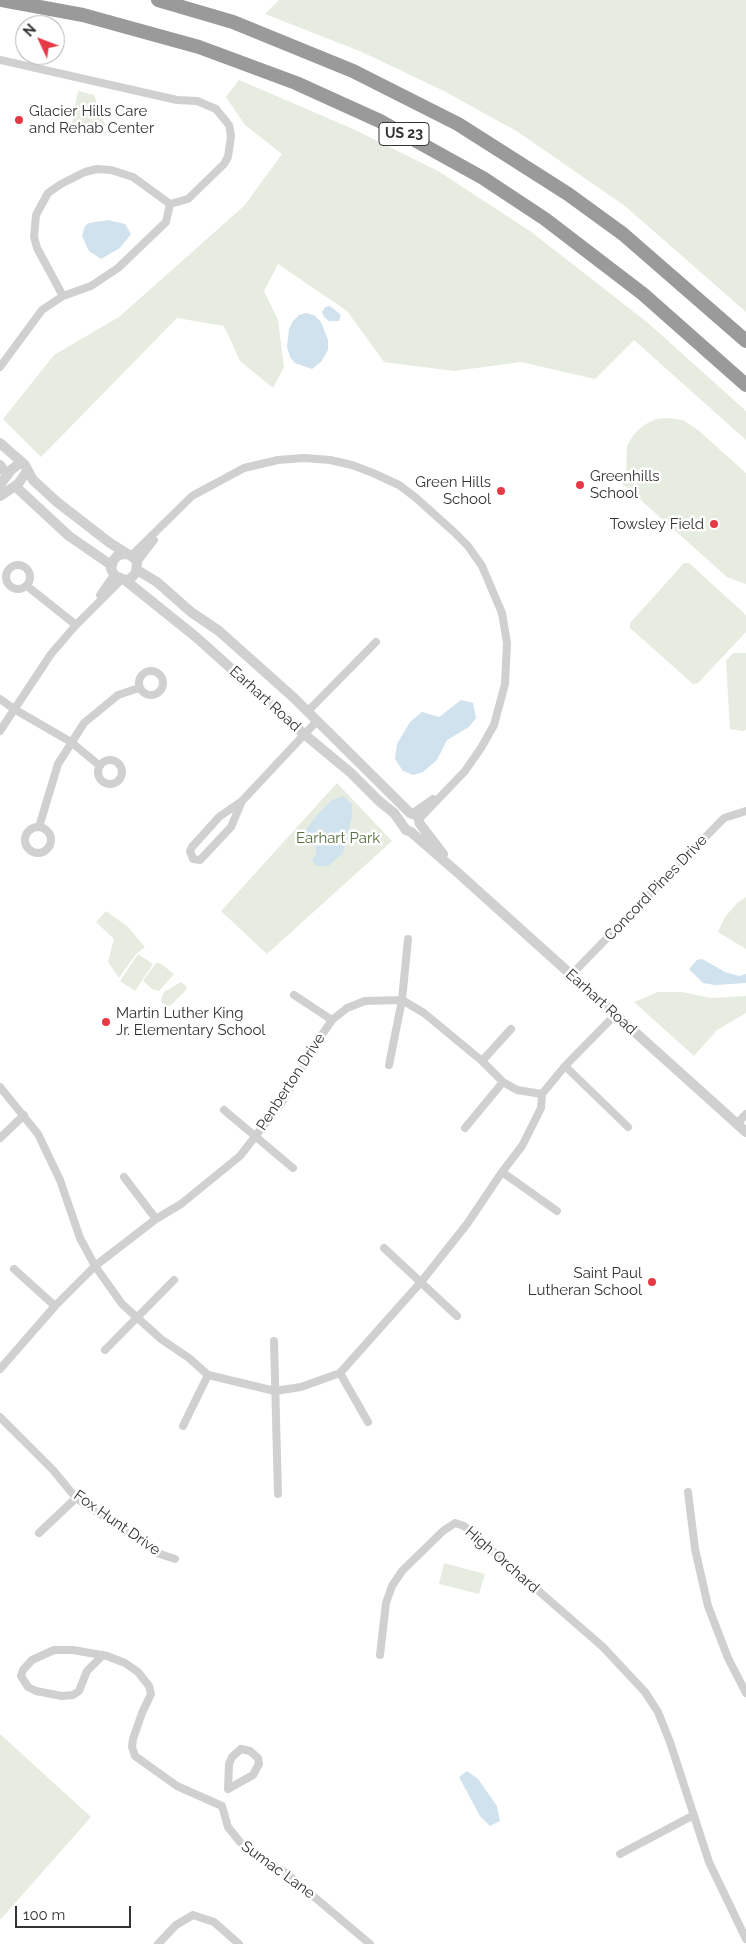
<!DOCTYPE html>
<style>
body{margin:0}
#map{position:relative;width:746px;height:1944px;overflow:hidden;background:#fff;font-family:Raleway,sans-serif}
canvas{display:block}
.north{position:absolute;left:15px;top:15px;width:50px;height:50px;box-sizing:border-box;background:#fff;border:1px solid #adadad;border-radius:50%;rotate:313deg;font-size:14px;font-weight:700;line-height:20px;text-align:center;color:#333}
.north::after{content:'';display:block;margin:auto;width:18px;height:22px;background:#e63946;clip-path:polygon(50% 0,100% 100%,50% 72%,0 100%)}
.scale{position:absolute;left:15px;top:1906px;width:116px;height:22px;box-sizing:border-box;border:2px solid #333;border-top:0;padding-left:6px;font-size:15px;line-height:18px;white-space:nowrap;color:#333;-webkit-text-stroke:4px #fff;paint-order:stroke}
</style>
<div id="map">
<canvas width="746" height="1944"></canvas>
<div class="north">N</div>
<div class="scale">100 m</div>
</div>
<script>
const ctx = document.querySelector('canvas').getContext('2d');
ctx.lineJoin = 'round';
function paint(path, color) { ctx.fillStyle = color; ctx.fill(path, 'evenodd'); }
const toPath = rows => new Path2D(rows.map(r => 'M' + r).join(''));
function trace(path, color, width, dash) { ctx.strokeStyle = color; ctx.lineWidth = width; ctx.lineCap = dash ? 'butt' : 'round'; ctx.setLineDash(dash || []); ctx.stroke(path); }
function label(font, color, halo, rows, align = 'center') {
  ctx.font = font + ' Raleway,sans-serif'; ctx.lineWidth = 5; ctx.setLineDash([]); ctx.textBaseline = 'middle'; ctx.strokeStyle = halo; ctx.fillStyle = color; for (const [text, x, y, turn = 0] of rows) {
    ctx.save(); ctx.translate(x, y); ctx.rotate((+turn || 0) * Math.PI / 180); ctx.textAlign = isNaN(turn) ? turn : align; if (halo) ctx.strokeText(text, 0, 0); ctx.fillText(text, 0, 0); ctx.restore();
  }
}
const green = toPath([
 [279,0,746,0,746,312,625,206,518,132,444,91,362,52,265,14],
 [239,80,353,129,438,171,530,231,648,323,746,411,746,440,634,340,595,379,521,362,454,371,384,362,347,311,278,264,264,291,278,320,284,367,273,388,240,361,224,326,177,318,41,457,3,419,54,355,119,317,244,206,282,154,245,125,226,97],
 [78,91,94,95,105,125,106,135,71,128],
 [668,418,683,420,698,430,746,473,746,584,727,577,616,478,623,471,626,473,627,446,634,434,644,425,656,419],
 [684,563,689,563,746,615,746,632,698,683,693,684,630,628,630,623],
 [733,653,746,653,746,730,743,731,730,729,726,661],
 [337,783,392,841,267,954,221,911],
 [746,897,746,949,718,932,725,917,737,903],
 [106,911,128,927,145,947,136,954,119,978,108,962,114,939,96,922],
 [138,954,153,964,135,991,120,981],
 [156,963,160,963,174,974,159,991,152,989,143,981],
 [181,982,187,987,186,990,170,1006,162,1003,161,1000,164,992],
 [658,992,682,992,711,998,746,996,746,1013,717,1030,694,1056,634,1002],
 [444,1563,485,1574,479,1594,439,1584],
 [0,1734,91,1817,1,1919,0,1918]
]);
const water = toPath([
 [108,220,125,224,131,234,120,248,101,259,89,251,82,236,85,226,89,223],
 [330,306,341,315,339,321,329,321,324,317,322,312,325,307],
 [306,313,314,315,321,322,328,340,328,350,321,362,312,369,295,363,290,357,287,347,289,329,293,321,299,315],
 [461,700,473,703,476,718,469,727,447,740,437,760,423,772,413,775,403,771,395,759,397,744,410,722,422,712,439,717],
 [343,796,352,804,352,816,343,853,328,866,317,866,312,860,316,854,316,847,304,841,303,834,317,815,332,800],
 [702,959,725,972,739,976,746,974,746,983,715,985,703,983,689,969,697,960],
 [467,1771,478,1779,497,1806,500,1821,490,1826,480,1816,459,1777]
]);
const minor = toPath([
 [0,60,177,100,197,101,216,109,229,125,231,136,228,157,224,164,188,199,170,204],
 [63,296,37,248,34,237,36,215,48,193,61,184,85,172,97,169,111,170,133,177,170,204],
 [0,367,42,310,63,296,91,286,118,268,166,222,170,204],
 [131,556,192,496,244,468,278,460,304,458,330,460,352,465,373,473,399,485,415,497,454,532,468,546,482,566,502,613,507,643,505,684,494,725,481,748,465,771,420,818],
 [137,562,154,540],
 '6 577a12 12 0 1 1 24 0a12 12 0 1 1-24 0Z',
 [27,586,76,625],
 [100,595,114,575],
 '139 683a12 12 0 1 1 24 0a12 12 0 1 1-24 0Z',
 [0,699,14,709,71,742,100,766],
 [307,712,376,642],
 [0,731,51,654,76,625,121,580],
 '98 772a12 12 0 1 1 24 0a12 12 0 1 1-24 0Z',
 [242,801,231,827,200,860,193,859,190,851,192,847,219,817,242,801,316,722],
 [413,813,433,799],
 [39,827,58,764,84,723,118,695,139,688],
 '25 840a13 13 0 1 1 26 0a13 13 0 1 1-26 0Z',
 [571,975,724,818,746,811],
 [294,995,332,1020],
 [482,1061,511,1029],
 [389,1065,402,1000,408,939],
 [565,1066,628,1127],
 [0,1087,38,1134,60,1180,80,1238,95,1266,122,1304,161,1339,189,1358,208,1375,275,1391,301,1387,340,1373,421,1282,467,1224,502,1172,522,1146,541,1108,542,1094,565,1066,615,1015],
 [224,1110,293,1168],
 [737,1124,746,1114],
 [465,1128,503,1082],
 [0,1138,24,1115],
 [502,1172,557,1211],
 [124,1177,156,1219],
 [384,1248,457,1316],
 [14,1269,55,1306],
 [274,1341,278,1494],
 [105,1350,174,1280],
 [0,1369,55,1306,95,1266,156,1219,181,1204,240,1156,282,1102,313,1048,332,1020,347,1008,365,1001,402,1000,424,1013,482,1061,503,1082,517,1090,542,1094],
 [340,1373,368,1422],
 [0,1417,53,1470,76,1498,157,1553,175,1559],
 [183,1426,208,1375],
 [688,1492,695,1549,708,1606,728,1658,746,1693],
 [39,1533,76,1498],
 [103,1655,87,1671,79,1691,73,1695,62,1696,36,1691,28,1687,21,1676,23,1670,32,1660,54,1650,73,1650,107,1656,125,1663,138,1672,149,1686,151,1694,142,1713,133,1739,132,1747,135,1756,177,1786,222,1806,228,1827,240,1842,258,1857,286,1873,370,1944],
 [380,1655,386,1603,392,1586,402,1571,443,1531,455,1523,464,1526,603,1647,645,1692,658,1712,670,1742,709,1862,746,1939],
 [241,1749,250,1751,258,1758,259,1764,253,1775,228,1789,229,1764,232,1757,241,1749],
 [620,1854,694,1815],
 [158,1944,176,1925,193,1915,214,1922,239,1944]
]);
const tertiary = toPath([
 [0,443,25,465,33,480,57,502,110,543,134,558,137,562,136,573,130,579,125,580],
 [0,465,7,475],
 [0,485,11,470,20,463],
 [15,486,69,536,111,565],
 [0,496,18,484,27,471],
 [125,554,118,555,113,561,111,569,115,576,125,580,196,637,304,734,351,773,379,801,394,813,406,830,411,832,457,872,746,1132],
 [137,570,157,582,191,612,219,631,294,698,410,813,418,816,420,824,443,854]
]);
const motorway = toPath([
 [2,0,83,15,199,47,296,83,382,122,483,178,545,219,643,294,746,385],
 [158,0,233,22,353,71,458,124,568,194,623,234,746,341]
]);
const markers = [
 [19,120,5,"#e63946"],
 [580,485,5,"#e63946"],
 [501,491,5,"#e63946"],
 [714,524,5,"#e63946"],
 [106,1022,5,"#e63946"],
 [652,1282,5,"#e63946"]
];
const shields = [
 [404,134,50]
];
const shieldNames = [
 ["US 23",404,134]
];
const poiNames = [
 ["Glacier Hills Care",29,111],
 ["and Rehab Center",29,128],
 ["Greenhills",590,476],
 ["School",590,493],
 ["Green Hills",491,482,"right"],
 ["School",491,499,"right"],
 ["Towsley Field",704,524,"right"],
 ["Martin Luther King",116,1013],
 ["Jr. Elementary School",116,1030],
 ["Saint Paul",642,1273,"right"],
 ["Lutheran School",642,1290,"right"]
];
const streetNames = [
 ["Earhart Road",265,699,42],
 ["Concord Pines Drive",656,888,-46],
 ["Earhart Road",601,1002,42],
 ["Penberton Drive",291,1082,-57],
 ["Fox Hunt Drive",117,1523,35],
 ["High Orchard",502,1560,41],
 ["Sumac Lane",278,1870,36]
];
const parkNames = [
 ["Earhart Park",338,838]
];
paint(green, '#e6ecdf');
paint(water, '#cfe2ee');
trace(minor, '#d0d0d0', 8);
trace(tertiary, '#d0d0d0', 10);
trace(motorway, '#9a9a9a', 14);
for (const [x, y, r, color] of markers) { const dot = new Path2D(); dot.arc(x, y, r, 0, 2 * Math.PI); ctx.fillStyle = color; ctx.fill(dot); trace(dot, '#fff', 2); }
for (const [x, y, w] of shields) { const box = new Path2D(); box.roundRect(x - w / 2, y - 11.5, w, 23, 4); ctx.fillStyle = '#fff'; ctx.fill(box); trace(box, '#333', 1); }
label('bold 14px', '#333', null, shieldNames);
label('15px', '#333', '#fff', poiNames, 'left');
label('15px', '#333', '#fff', streetNames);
label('15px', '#56703f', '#fff', parkNames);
</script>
